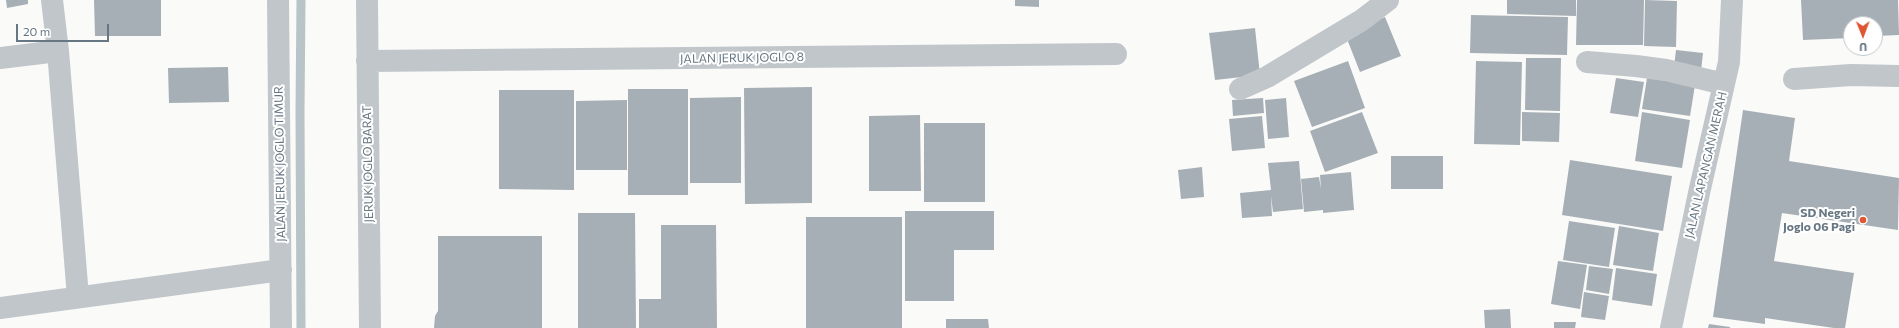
<!DOCTYPE html>
<style>
body{margin:0}
#map{position:relative;width:1899px;height:328px;overflow:hidden;background:#fafaf8;font-family:Commissioner,sans-serif}
canvas{display:block}
.north{position:absolute;left:1843px;top:16px;width:40px;height:40px;box-sizing:border-box;background:#fff;border:1px solid #c2c8cd;border-radius:50%;rotate:179deg;font-size:11px;font-weight:700;line-height:16px;text-align:center;color:#667682}
.north::after{content:'';display:block;margin:auto;width:14px;height:18px;background:#df5633;clip-path:polygon(50% 0,100% 100%,50% 72%,0 100%)}
.scale{position:absolute;left:16px;top:24px;width:93px;height:18px;box-sizing:border-box;border:2px solid #667682;border-top:0;padding-left:5px;font-size:12px;line-height:14px;white-space:nowrap;color:#667682;-webkit-text-stroke:3px #fff;paint-order:stroke}
</style>
<div id="map">
<canvas width="1899" height="328"></canvas>
<div class="north">U</div>
<div class="scale">20 m</div>
</div>
<script>
const ctx = document.querySelector('canvas').getContext('2d');
ctx.lineJoin = 'round';
const toPath = rows => new Path2D(rows.map(r => 'M' + r).join(''));
function trace(path, color, width, dash) { ctx.strokeStyle = color; ctx.lineWidth = width; ctx.lineCap = dash ? 'butt' : 'round'; ctx.setLineDash(dash || []); ctx.stroke(path); }
function paint(path, color) { ctx.fillStyle = color; ctx.fill(path, 'evenodd'); }
function label(font, color, halo, rows, align = 'center') {
  ctx.font = font + ' Commissioner,sans-serif'; ctx.lineWidth = 4; ctx.setLineDash([]); ctx.textBaseline = 'middle'; ctx.strokeStyle = halo; ctx.fillStyle = color; for (const [text, x, y, turn = 0] of rows) {
    ctx.save(); ctx.translate(x, y); ctx.rotate((+turn || 0) * Math.PI / 180); ctx.textAlign = isNaN(turn) ? turn : align; if (halo) ctx.strokeText(text, 0, 0); ctx.fillText(text, 0, 0); ctx.restore();
  }
}
const stream = toPath([
 [301,0,300,111,301,328]
]);
const building = toPath([
 [6,0,28,0,28,4,7,8],
 [94,0,161,0,161,36,95,36],
 [1015,0,1039,0,1039,7,1015,6],
 [1507,0,1576,0,1576,16,1507,14],
 [1577,0,1644,0,1643,45,1576,45],
 [1645,0,1677,1,1676,47,1644,46],
 [1801,0,1898,0,1899,35,1875,36,1875,24,1851,24,1851,38,1803,40],
 [1471,15,1568,17,1567,55,1470,53],
 [1385,17,1401,56,1360,72,1345,34],
 [1255,28,1260,75,1215,80,1209,33],
 [1676,50,1703,53,1701,71,1674,67],
 [1526,58,1561,58,1560,111,1525,110],
 [1348,61,1365,108,1312,127,1294,81],
 [1476,61,1522,62,1520,145,1474,144],
 [228,67,229,102,169,103,168,68],
 [1616,78,1644,82,1638,117,1610,113],
 [1647,78,1695,85,1690,116,1642,109],
 [812,87,812,203,745,204,744,88],
 [628,89,688,89,688,195,628,195],
 [499,90,574,90,574,190,499,189],
 [741,97,741,183,690,183,690,98],
 [1263,98,1264,113,1233,116,1232,100],
 [1286,98,1289,137,1268,139,1265,100],
 [627,100,627,170,576,170,576,101],
 [1743,110,1795,118,1789,161,1899,178,1898,230,1782,213,1774,261,1854,273,1845,328,1834,328,1765,318,1765,324,1713,317],
 [1362,112,1378,153,1325,172,1310,131],
 [1522,112,1560,113,1559,142,1522,141],
 [1642,112,1690,120,1682,168,1635,161],
 [920,115,921,191,869,191,869,116],
 [1262,116,1265,148,1232,151,1229,119],
 [924,123,985,123,985,202,924,202],
 [1391,156,1443,156,1443,189,1391,189],
 [1570,160,1672,176,1663,231,1562,215],
 [1299,161,1303,209,1273,212,1271,196,1272,216,1242,218,1240,193,1271,190,1268,163],
 [1202,167,1204,197,1181,199,1178,170],
 [1351,172,1354,210,1323,213,1323,210,1304,212,1301,179,1319,177,1321,189,1320,175],
 [905,211,994,211,994,250,954,250,954,301,905,301],
 [578,213,635,213,636,328,578,328],
 [806,217,902,217,902,328,806,328],
 [1569,221,1615,228,1609,267,1563,260],
 [661,225,716,225,717,328,639,328,639,299,661,299],
 [1619,226,1659,233,1653,271,1613,265],
 [438,236,542,236,542,328,434,328,435,316,438,311],
 [1558,261,1587,265,1580,309,1551,304],
 [1589,266,1613,269,1609,294,1586,290],
 [1616,268,1657,274,1652,306,1612,300],
 [1584,292,1609,296,1605,320,1581,317],
 [1510,309,1511,328,1485,328,1484,310],
 [946,319,988,319,989,328,946,328],
 [1554,322,1576,322,1575,328,1554,328],
 [1709,324,1730,327,1730,328,1708,328]
]);
const minor = toPath([
 [52,0,58,51,78,297],
 [278,0,281,328],
 [367,0,370,328],
 [0,58,58,51],
 [367,61,1116,54],
 [1587,62,1636,66,1666,70,1724,84],
 [1794,79,1851,75,1899,76],
 [1240,89,1267,77,1362,20,1388,0],
 [0,308,281,270],
 [1671,328,1699,193,1729,62,1732,0]
]);
const markers = [
 [1863,220,4,"#df5633"]
];
const streetNames = [
 ["JALAN JERUK JOGLO 8",742,58,-1],
 ["JALAN JERUK JOGLO TIMUR",280,164,-91],
 ["JERUK JOGLO BARAT",368,164,-91],
 ["JALAN LAPANGAN MERAH",1706,165,-77]
];
const poiNames = [
 ["SD Negeri",1855,213],
 ["Joglo 06 Pagi",1855,227]
];
trace(stream, '#b8c4c8', 9);
paint(building, '#a6afb5');
trace(minor, '#c1c6ca', 22);
for (const [x, y, r, color] of markers) { const dot = new Path2D(); dot.arc(x, y, r, 0, 2 * Math.PI); ctx.fillStyle = color; ctx.fill(dot); trace(dot, '#fff', 1.5); }
label('12px', '#667682', '#fff', streetNames);
label('bold 12px', '#667682', '#fff', poiNames, 'right');
</script>
